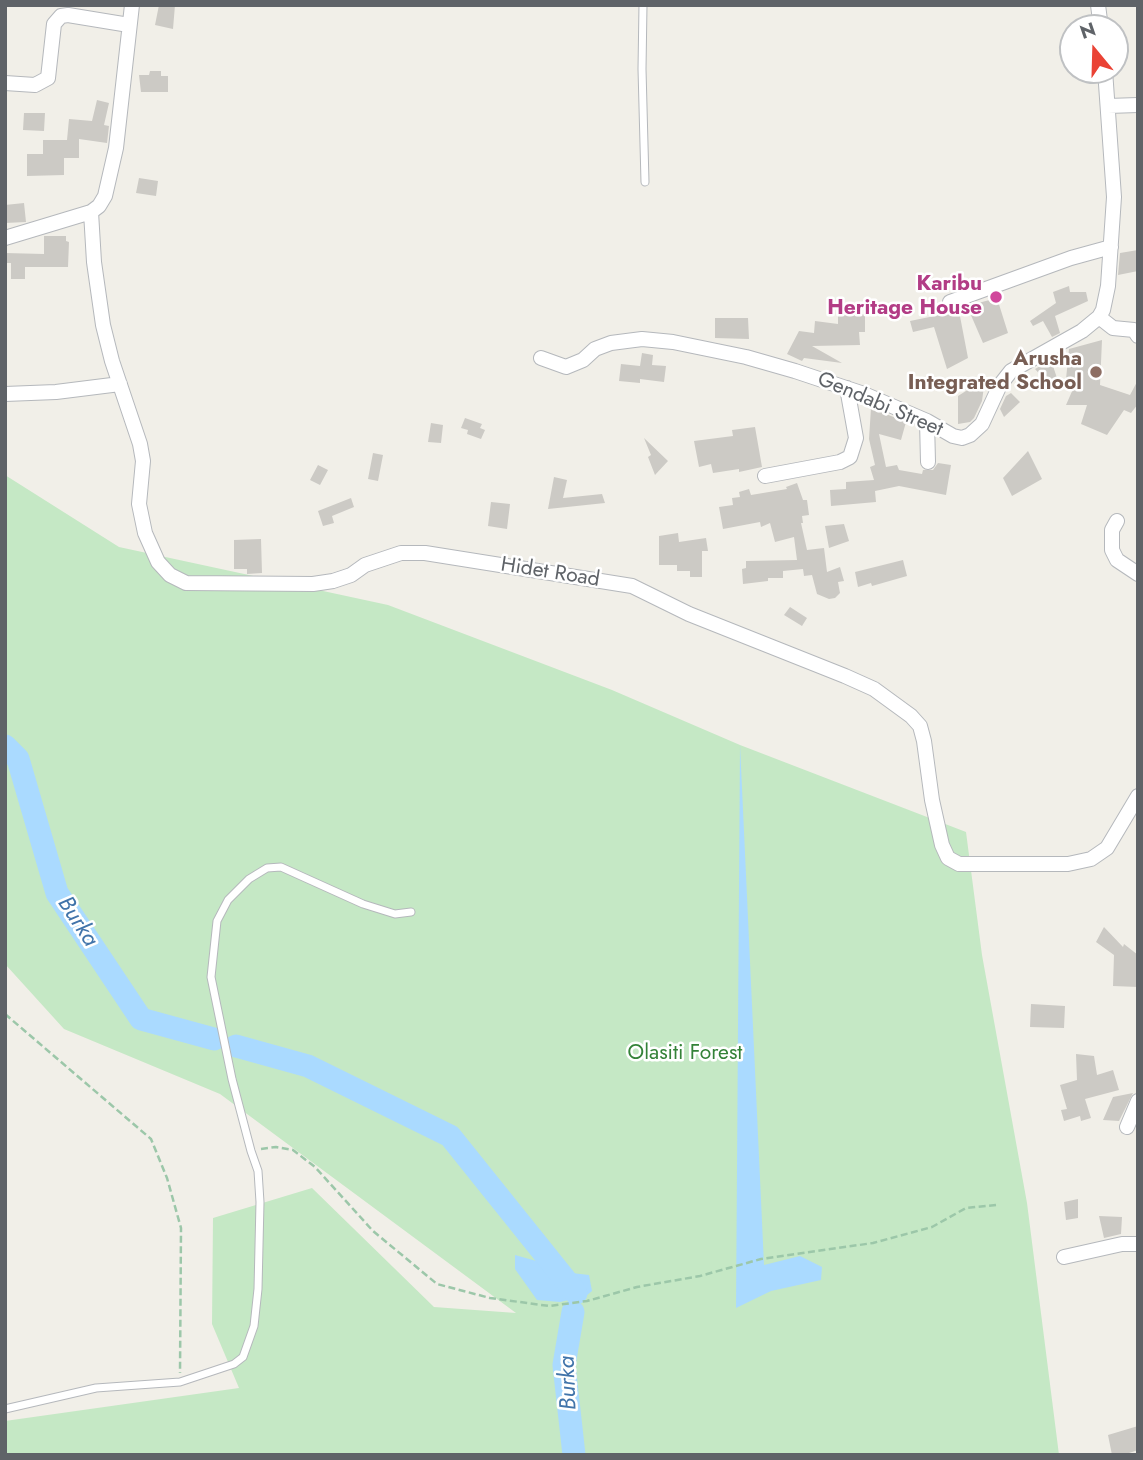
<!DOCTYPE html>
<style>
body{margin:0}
#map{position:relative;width:1143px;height:1460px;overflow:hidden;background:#f1efe8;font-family:Jost,sans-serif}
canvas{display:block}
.frame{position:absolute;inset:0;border:7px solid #5f6368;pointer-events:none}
.north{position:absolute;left:1059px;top:14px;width:70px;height:70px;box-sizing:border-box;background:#fff;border:2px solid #bfc1c3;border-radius:50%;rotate:341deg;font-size:19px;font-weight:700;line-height:28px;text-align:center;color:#5f6368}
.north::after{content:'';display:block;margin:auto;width:24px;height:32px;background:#ea4335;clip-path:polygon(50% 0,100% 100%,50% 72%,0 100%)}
</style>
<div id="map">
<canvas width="1143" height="1460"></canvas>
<div class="frame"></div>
<div class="north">N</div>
</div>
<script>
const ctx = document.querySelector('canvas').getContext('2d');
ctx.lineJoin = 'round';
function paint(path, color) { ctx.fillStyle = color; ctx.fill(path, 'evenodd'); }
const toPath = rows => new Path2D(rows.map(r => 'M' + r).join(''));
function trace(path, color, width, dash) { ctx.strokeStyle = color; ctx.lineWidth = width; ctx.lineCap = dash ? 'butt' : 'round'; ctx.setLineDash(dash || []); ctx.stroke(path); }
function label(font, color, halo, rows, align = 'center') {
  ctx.font = font + ' Jost,sans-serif'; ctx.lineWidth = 5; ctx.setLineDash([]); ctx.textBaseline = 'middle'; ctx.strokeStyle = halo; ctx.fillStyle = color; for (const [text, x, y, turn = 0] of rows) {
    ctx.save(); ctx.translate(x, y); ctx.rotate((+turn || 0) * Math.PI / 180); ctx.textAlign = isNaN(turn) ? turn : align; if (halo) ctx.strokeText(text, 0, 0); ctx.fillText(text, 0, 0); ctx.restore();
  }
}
const green = toPath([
 [5,475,119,547,388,605,612,690,740,745,966,832,982,955,1027,1203,1059,1455,5,1455,5,1421,239,1388,212,1324,213,1218,312,1188,434,1307,516,1313,220,1094,64,1029,5,964]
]);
const water = toPath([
 [740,745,764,1265,800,1256,822,1267,821,1280,771,1291,736,1308],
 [515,1255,547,1264,555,1271,589,1275,592,1291,586,1296,560,1302,537,1300,515,1269]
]);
const river = toPath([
 [5,746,18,759,57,893,141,1019,214,1039],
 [236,1046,308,1066,450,1136,576,1293],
 [573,1312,564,1365,574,1455]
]);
const building = toPath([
 [159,5,175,5,173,29,155,25],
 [150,71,161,71,161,76,168,76,168,92,141,92,139,75,149,75],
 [97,100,109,103,104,125,109,126,107,143,79,139,79,158,64,158,64,175,27,176,27,154,43,154,43,140,67,140,69,119,92,121],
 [24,113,45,113,44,131,23,130],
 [139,178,158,181,156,196,136,193],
 [24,203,26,222,5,223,5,205],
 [44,236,66,236,66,241,69,242,68,267,25,267,25,279,11,279,11,263,5,263,5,253,44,254],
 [1138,250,1138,271,1118,275,1120,253],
 [1069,286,1070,292,1086,292,1088,301,1055,316,1060,333,1052,337,1043,321,1033,326,1030,321,1056,303,1053,292],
 [997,298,1008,333,983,343,967,306],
 [959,311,968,358,947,369,934,327,913,332,910,321],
 [838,314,865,314,865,332,859,332,860,345,812,346,842,363,804,358,802,361,787,354,799,331,814,333,815,321,838,324],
 [715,318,748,318,749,339,715,338],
 [1102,340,1100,385,1130,395,1138,380,1138,404,1131,413,1124,410,1107,435,1081,424,1087,405,1066,405,1077,380,1066,379,1069,349],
 [642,353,653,355,652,365,666,366,664,382,640,379,640,383,619,381,621,364,640,366],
 [1051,360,1057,378,1046,381,1035,369],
 [985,379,982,401,974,418,970,422,958,424,958,396],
 [1011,393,1020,402,1004,417,1000,409,1006,396],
 [871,408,906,422,901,440,879,434,886,467,897,465,899,470,922,474,923,470,933,470,938,463,951,465,946,495,899,486,875,491,876,502,831,506,830,490,846,489,846,482,874,480,870,467,875,465,869,439],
 [465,418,482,424,480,428,485,430,481,439,467,434,468,430,461,428],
 [431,423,443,425,441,443,428,442],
 [755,427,762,467,739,472,739,469,713,473,711,464,699,467,694,441,733,436,732,430],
 [644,438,668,461,655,475,648,457,651,455],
 [1028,451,1042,479,1012,496,1003,478],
 [373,453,383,455,378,481,368,479],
 [318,465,328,470,320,485,310,480],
 [554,477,567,480,563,498,602,494,605,503,548,509],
 [797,483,803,500,807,500,809,515,802,516,803,523,801,523,807,550,824,548,827,572,840,567,844,581,838,582,840,593,835,598,829,599,817,594,812,575,804,576,803,569,783,571,783,578,768,578,768,581,743,584,742,569,746,568,746,561,797,560,794,537,775,542,770,523,761,527,760,522,723,529,719,507,733,505,732,498,740,497,739,492,749,489,751,495,787,489,786,487],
 [351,498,354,507,332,516,334,523,323,526,318,511],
 [491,502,510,504,507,529,488,526],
 [844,524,849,541,829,548,825,526],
 [678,533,679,542,706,538,708,551,702,551,702,577,690,577,690,571,677,571,677,565,659,565,659,536],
 [261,539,262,573,247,574,247,569,234,569,234,540],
 [903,560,907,576,872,586,871,583,858,587,855,572],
 [790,607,807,618,802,626,784,615],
 [1104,927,1123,947,1124,944,1138,955,1138,987,1113,986,1114,955,1096,942],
 [1031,1004,1065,1006,1064,1028,1030,1027],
 [1076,1054,1094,1056,1097,1075,1113,1070,1119,1090,1085,1099,1091,1118,1081,1121,1080,1116,1064,1121,1061,1110,1067,1109,1060,1085,1077,1080],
 [1133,1093,1119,1121,1103,1120,1113,1097],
 [1078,1199,1078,1218,1066,1220,1064,1202],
 [1099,1216,1122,1217,1121,1234,1104,1238],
 [1138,1426,1138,1450,1123,1455,1112,1455,1108,1435]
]);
const path = toPath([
 [5,1014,151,1139,167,1178,181,1228,180,1373],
 [261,1149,276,1147,293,1150,315,1167,373,1231,437,1284,490,1298,549,1306,587,1301,637,1287,700,1276,761,1259,873,1243,932,1227,966,1208,996,1205]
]);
const lane = toPath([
 [643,5,642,69,645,182],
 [5,1409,96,1388,180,1382,234,1364,243,1357,254,1326,258,1289,260,1202,258,1171,251,1151,232,1079,211,977,217,921,228,900,249,879,267,868,281,867,363,904,395,914,411,912]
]);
const street = toPath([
 [1098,5,1101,28],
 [5,83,35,85,48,78,54,24,61,16,68,15,129,25],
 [1108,106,1138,105],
 [91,212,94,262,103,325,112,361,140,444,143,461,139,504,145,533,158,562,170,575,186,583,313,584,333,581,351,575,365,565,401,553,425,553,632,586,689,614,845,676,874,689,911,716,920,726,924,741,932,800,942,845,948,858,959,864,1068,864,1091,859,1107,848,1138,796],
 [5,238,91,212,99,206,105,196,116,148,132,5],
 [950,302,1071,258,1111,247],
 [1099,317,1113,328,1134,330,1138,336],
 [541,358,566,367,583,360,595,349,611,343,642,339,673,342,746,357,795,371,864,394,927,421,953,436,962,438,970,435,982,424,1000,385,1011,371,1082,331,1099,317,1103,310,1108,286,1114,197,1105,70],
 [5,394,56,392,120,384],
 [927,421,928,462],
 [765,476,840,462,850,457,856,438,847,388],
 [1117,521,1112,530,1112,550,1117,560,1138,574],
 [1127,1127,1138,1101],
 [1064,1257,1122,1244,1138,1244]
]);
const markers = [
 [996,297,7,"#d1479c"],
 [1096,372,7,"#8d6e63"]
];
const hotelNames = [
 ["Karibu",982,285],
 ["Heritage House",982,309]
];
const educationNames = [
 ["Arusha",1082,360],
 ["Integrated School",1082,384]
];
const streetNames = [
 ["Gendabi Street",880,405,23],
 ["Hidet Road",550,573,9]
];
const parkNames = [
 ["Olasiti Forest",685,1054]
];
const waterNames = [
 ["Burka",77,922,57],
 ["Burka",569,1383,-92]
];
paint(green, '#c5e8c5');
paint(water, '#aadaff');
trace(river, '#aadaff', 23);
paint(building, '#cccac5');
trace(lane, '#b5b8bc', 9);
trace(street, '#b5b8bc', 16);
trace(path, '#9cc7a9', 2.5, [7, 3.5]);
trace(lane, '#fff', 7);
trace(street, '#fff', 14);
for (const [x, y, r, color] of markers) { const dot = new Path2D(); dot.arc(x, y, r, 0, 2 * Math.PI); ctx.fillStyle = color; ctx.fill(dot); trace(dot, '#fff', 2.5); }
label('bold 21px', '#b23c85', '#fff', hotelNames, 'right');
label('bold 21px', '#785e54', '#fff', educationNames, 'right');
label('21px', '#5f6368', '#fff', streetNames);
label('21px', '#348238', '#fff', parkNames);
label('italic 23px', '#4174aa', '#fff', waterNames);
</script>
